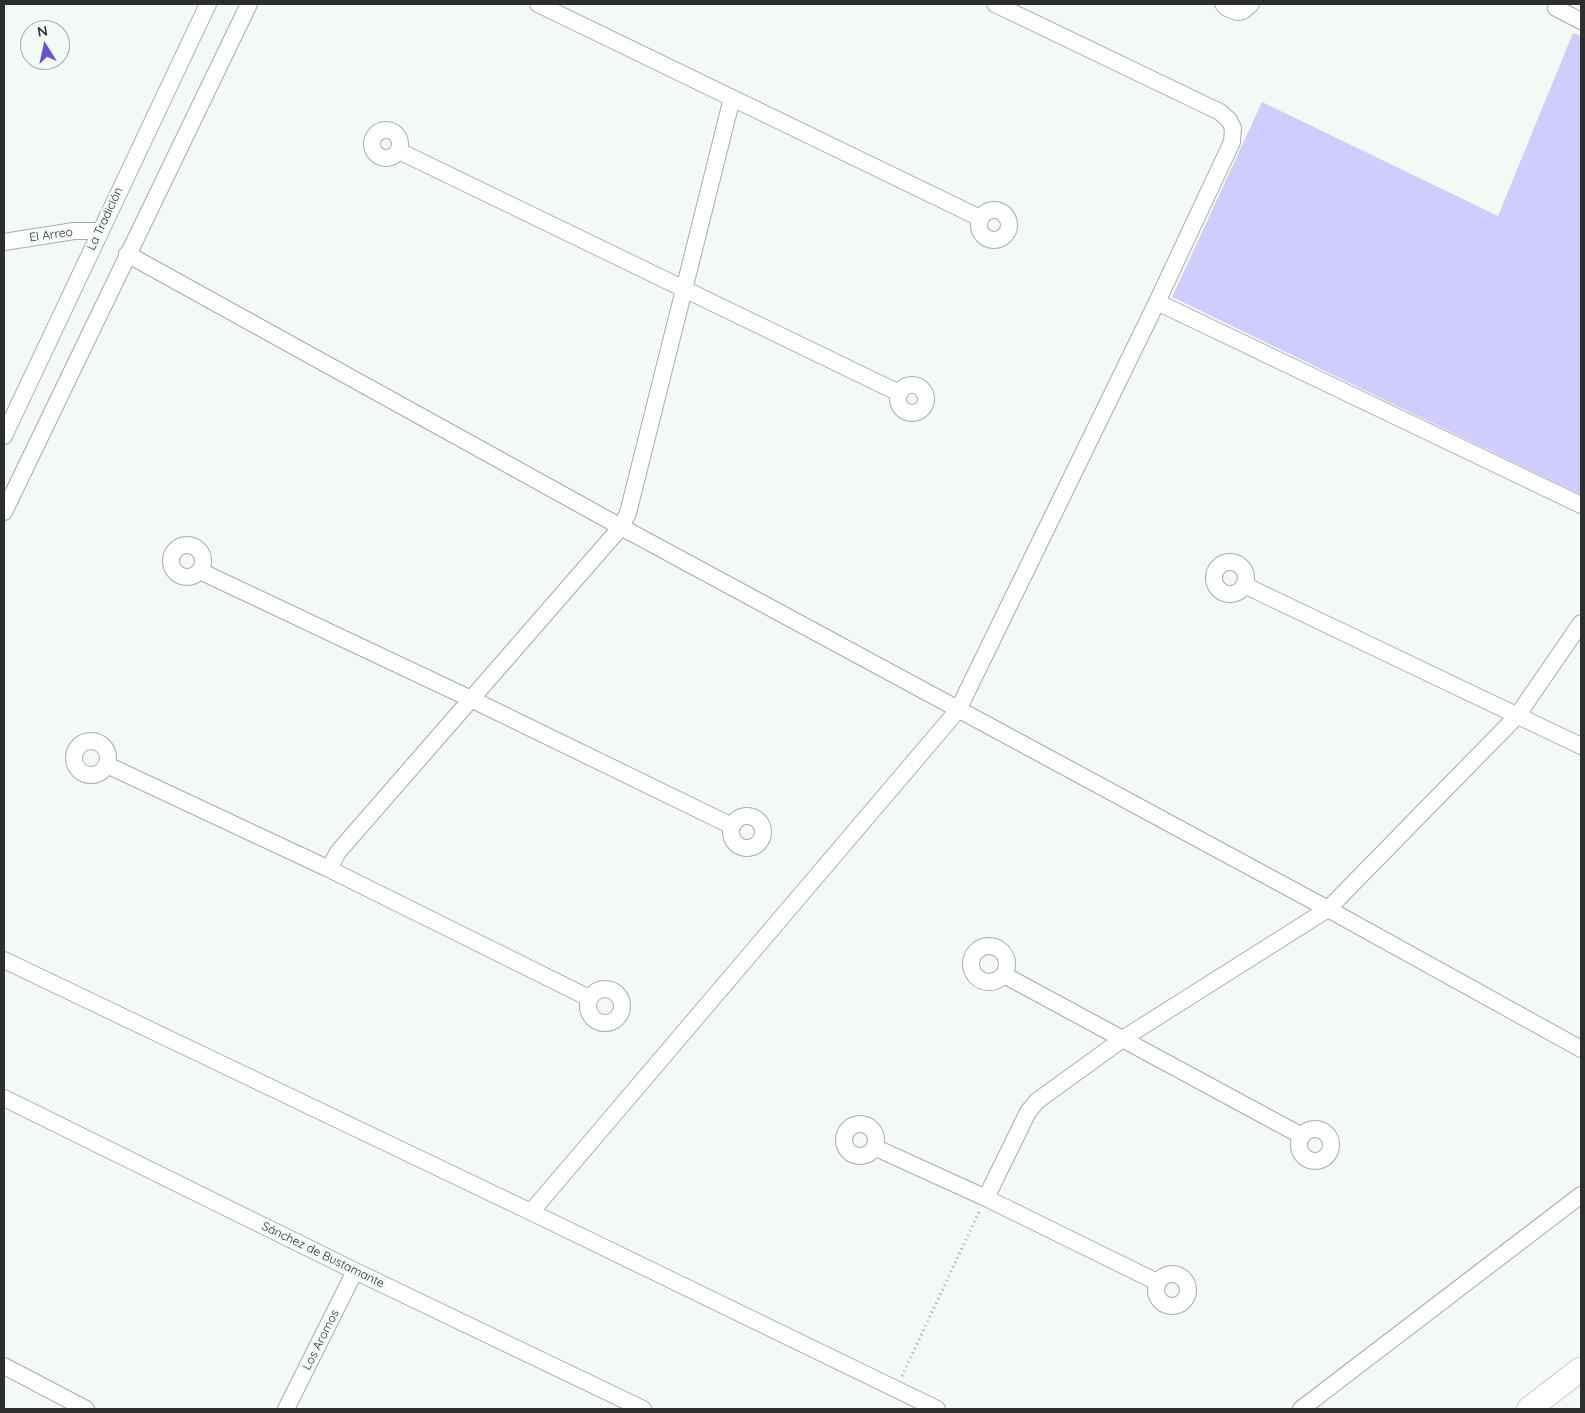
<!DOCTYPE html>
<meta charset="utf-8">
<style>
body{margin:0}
#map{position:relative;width:1585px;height:1413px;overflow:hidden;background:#f3f9f5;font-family:Quicksand,sans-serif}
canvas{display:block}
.frame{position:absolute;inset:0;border:5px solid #2c2f2d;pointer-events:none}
.north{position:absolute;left:20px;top:20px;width:50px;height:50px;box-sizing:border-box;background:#f3f9f5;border:1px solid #a3a8a5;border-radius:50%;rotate:350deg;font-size:14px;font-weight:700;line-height:20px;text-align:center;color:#2c2f2d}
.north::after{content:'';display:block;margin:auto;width:18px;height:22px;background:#6a52cc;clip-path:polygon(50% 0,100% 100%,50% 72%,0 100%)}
</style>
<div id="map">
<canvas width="1585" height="1413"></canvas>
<div class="frame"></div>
<div class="north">N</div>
</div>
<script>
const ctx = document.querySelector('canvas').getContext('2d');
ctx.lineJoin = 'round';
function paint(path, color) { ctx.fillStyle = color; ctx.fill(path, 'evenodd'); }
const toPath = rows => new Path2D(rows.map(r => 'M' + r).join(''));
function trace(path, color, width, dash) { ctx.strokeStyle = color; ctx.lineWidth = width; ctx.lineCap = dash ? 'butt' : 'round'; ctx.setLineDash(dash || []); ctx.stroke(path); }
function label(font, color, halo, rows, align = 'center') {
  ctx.font = font + ' Quicksand,sans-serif'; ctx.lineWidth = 4.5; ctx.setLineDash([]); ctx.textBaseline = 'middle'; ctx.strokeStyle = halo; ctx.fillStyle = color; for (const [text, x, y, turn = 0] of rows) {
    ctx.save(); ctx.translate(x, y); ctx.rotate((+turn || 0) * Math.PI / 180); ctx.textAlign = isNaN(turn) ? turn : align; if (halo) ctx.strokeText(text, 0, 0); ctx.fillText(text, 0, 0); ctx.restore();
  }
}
const green = toPath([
 [1573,33,1581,36,1581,495,1172,297,1262,102,1498,216]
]);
const path = toPath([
 [902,1376,979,1212]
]);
const street = toPath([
 [538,4,980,218],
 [1223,4,1227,8,1237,12,1243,11,1251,4],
 [1556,8,1581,21],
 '372 144a14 14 0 1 1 28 0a14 14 0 1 1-28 0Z',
 [399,151,899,393],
 '979 225a15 15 0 1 1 30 0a15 15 0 1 1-30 0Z',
 [4,242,74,231,99,231],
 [127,254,621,527,1328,909,1581,1049],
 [1157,302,1581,505],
 '898 399a14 14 0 1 1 28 0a14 14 0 1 1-28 0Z',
 [4,436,208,4],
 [4,512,249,4],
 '171 561a16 16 0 1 1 32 0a16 16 0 1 1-32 0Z',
 '1214 578a16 16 0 1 1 32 0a16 16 0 1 1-32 0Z',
 [200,571,473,700,732,826],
 [1244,585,1581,746],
 '74 758a17 17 0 1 1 34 0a17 17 0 1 1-34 0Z',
 [107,765,329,869,589,998],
 '731 832a16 16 0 1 1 32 0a16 16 0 1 1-32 0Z',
 [329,869,338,852,621,527,628,513,732,98],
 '971 964a18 18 0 1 1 36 0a18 18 0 1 1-36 0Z',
 [4,960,531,1212,937,1409],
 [1004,975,1302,1136],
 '588 1006a17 17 0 1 1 34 0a17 17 0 1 1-34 0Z',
 [4,1098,355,1271,643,1409],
 '844 1140a16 16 0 1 1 32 0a16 16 0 1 1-32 0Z',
 '1299 1145a16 16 0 1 1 32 0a16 16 0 1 1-32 0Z',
 [874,1147,986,1198,1157,1282],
 [986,1198,1028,1112,1037,1101,1124,1038,1328,909,1517,716,1581,623],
 [531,1212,958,710,1157,302,1232,142,1233,128,1229,120,1220,112,995,4],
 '1156 1290a16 16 0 1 1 32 0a16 16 0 1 1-32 0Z',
 [4,1366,86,1409],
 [286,1409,355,1271],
 [1301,1409,1581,1195]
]);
const secondary = toPath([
 [1529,1409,1581,1369]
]);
const streetNames = [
 ["La Tradición",105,219,-65],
 ["El Arreo",51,235,-8],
 ["Sánchez de Bustamante",323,1255,26],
 ["Los Aromos",321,1340,-63]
];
paint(green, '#d0cdfe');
trace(street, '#a7ada9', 18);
trace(secondary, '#a7ada9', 25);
trace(path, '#a1a6a3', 3, [1, 4]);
trace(street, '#fff', 16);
trace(secondary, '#fff', 24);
label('12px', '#2c2f2d', '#f3f9f5', streetNames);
</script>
